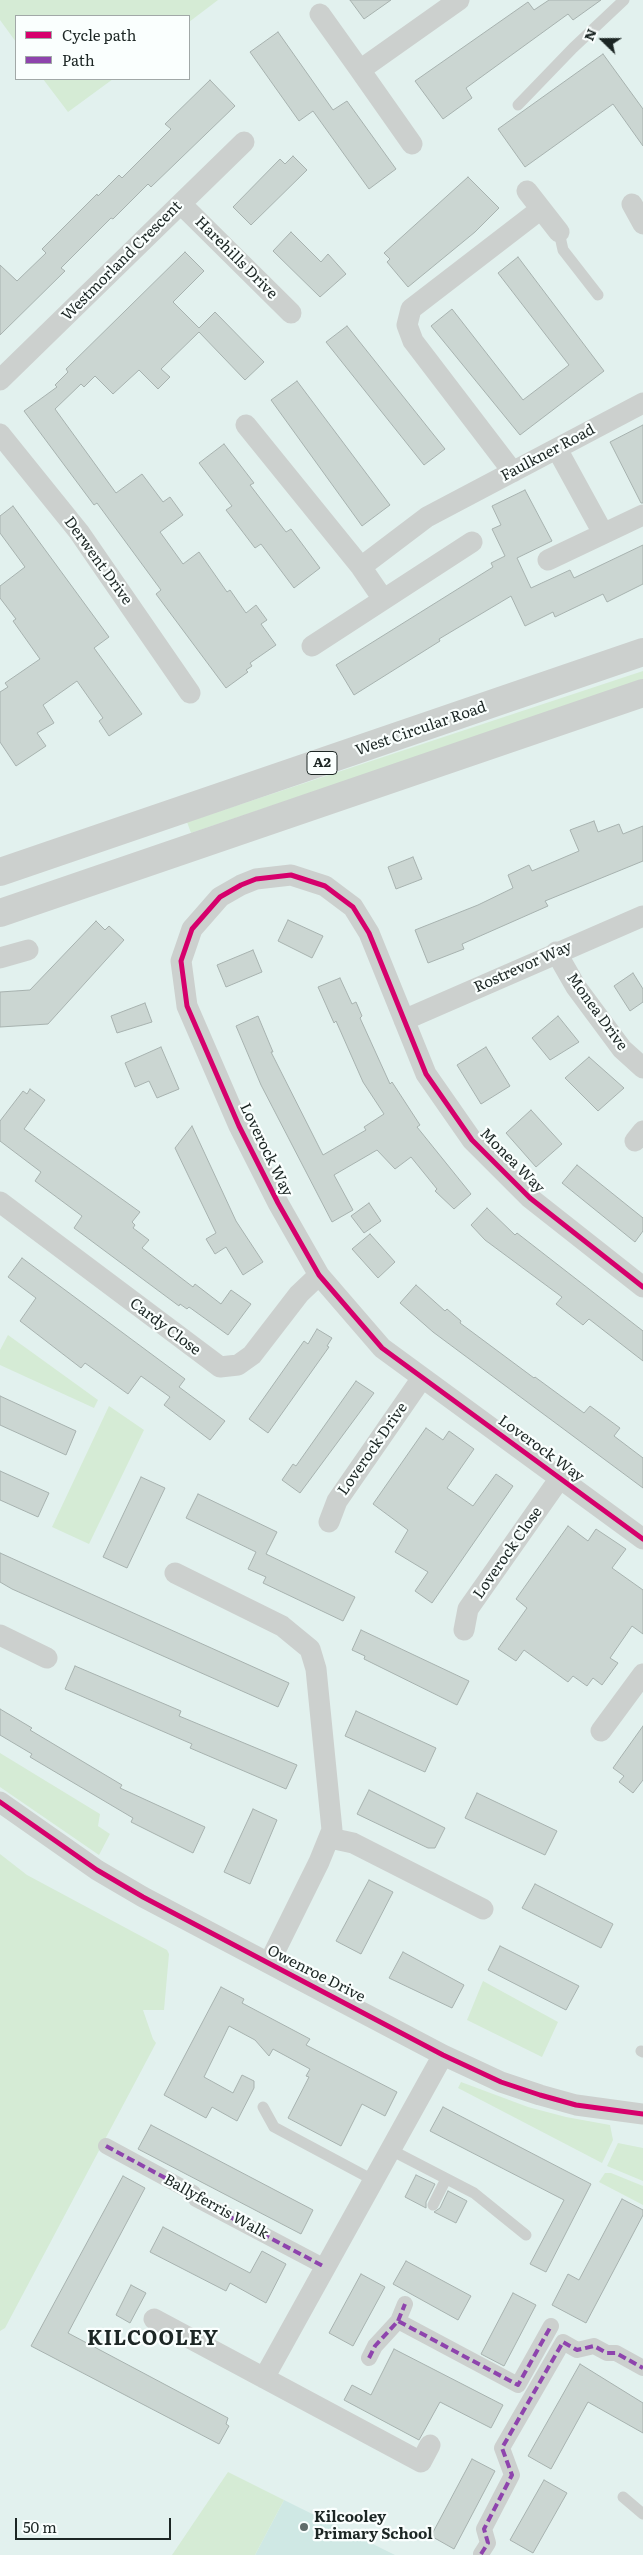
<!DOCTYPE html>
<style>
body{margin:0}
#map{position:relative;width:643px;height:2555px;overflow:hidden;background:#e2f1ee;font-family:Literata,serif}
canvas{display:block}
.legend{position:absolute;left:15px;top:15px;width:175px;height:65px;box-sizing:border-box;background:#fafffe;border:1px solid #a1a8a7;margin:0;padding:6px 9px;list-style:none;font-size:15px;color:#1c2624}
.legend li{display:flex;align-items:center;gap:10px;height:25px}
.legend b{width:25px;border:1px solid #a1a8a7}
.north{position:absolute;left:578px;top:15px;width:50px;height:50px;-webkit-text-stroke:4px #fafffe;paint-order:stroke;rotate:292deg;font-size:14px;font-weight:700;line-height:20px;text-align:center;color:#1c2624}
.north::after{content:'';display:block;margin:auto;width:18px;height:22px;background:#1c2624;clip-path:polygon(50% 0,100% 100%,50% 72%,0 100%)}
.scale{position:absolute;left:15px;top:2518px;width:156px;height:22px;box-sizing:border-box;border:2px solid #1c2624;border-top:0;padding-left:6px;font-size:15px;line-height:18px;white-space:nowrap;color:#1c2624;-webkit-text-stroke:4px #fafffe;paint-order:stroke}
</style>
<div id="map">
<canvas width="643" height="2555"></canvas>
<ul class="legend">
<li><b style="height:6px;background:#d6006c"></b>Cycle path</li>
<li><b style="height:6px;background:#8e44ad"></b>Path</li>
</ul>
<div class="north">N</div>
<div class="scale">50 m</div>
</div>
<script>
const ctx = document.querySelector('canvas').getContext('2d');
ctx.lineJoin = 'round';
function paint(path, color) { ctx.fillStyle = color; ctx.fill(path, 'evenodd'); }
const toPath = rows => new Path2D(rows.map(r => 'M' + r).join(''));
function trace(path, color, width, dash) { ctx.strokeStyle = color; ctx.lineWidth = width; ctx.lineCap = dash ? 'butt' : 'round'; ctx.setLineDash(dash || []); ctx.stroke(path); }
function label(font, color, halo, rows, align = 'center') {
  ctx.font = font + ' Literata,serif'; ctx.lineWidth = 4.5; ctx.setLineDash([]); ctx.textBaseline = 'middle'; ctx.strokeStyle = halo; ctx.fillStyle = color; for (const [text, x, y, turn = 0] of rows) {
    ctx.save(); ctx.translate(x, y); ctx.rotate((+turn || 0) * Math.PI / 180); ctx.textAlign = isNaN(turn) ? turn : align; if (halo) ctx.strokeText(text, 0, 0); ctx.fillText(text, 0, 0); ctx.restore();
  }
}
const built = toPath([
 [284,2500,395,2555,255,2555]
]);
const green = toPath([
 [0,0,218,0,189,22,189,16,16,16,16,42,0,20],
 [43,79,113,79,68,112],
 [643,671,643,681,191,833,187,822],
 [8,1335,98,1400,94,1408,0,1365,0,1350],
 [109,1406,144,1430,89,1544,52,1527],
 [0,1753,100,1814,98,1826,110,1834,99,1855,0,1787],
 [0,1854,27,1875,167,1950,169,1954,164,2010,143,2010,153,2039,156,2043,5,2328,0,2331],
 [483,1981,558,2022,542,2057,467,2020],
 [461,2082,528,2107,566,2117,610,2125,613,2140,602,2163,458,2088],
 [618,2143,643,2148,643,2181,607,2166],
 [605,2173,611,2173,643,2186,643,2205,599,2182],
 [228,2472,284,2500,255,2555,172,2555]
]);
const building = toPath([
 [350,0,391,0,364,19,350,0],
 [549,0,601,0,573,20,568,14,466,88,472,98,443,119,415,81,528,2,534,10,549,0],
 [278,32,333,110,347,101,396,169,369,189,313,111,299,121,250,52,278,32],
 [603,54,643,109,643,146,613,104,525,167,498,129,603,54],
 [210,80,235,106,151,187,148,184,113,219,111,218,61,268,65,271,0,335,0,265,17,281,46,253,42,249,97,194,98,196,119,175,122,178,171,129,165,124,210,80],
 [293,156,307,170,251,225,233,207,280,159,285,164,293,156],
 [468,177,499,208,475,232,408,287,387,262,390,259,384,253,468,177],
 [291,232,321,262,328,254,346,274,320,297,273,251,291,232],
 [185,252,204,271,173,302,199,328,215,312,264,362,245,380,199,332,161,369,170,377,158,389,139,370,113,394,95,376,84,387,81,384,55,409,116,493,142,474,163,502,170,497,183,515,160,532,183,564,199,552,227,592,230,590,246,613,256,605,267,620,261,624,276,645,250,663,252,666,246,670,248,672,226,688,156,594,161,590,97,503,94,505,24,411,57,387,55,385,68,372,66,369,185,252],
 [518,257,604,371,520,435,431,326,452,309,523,400,569,365,498,273,518,257],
 [347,326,445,449,424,465,326,342,347,326],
 [297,381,390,505,362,526,271,400,297,381],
 [643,425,643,503,641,503,610,442,643,425],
 [224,444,254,483,250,485,286,532,291,529,320,568,294,588,261,544,255,548,226,510,232,506,199,463,224,444],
 [525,490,552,541,517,558,531,588,570,570,574,578,643,545,643,584,607,602,603,594,555,617,553,612,525,626,511,596,439,639,440,641,354,695,336,665,493,567,491,563,505,556,492,529,501,525,492,506,525,490],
 [13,506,109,637,94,648,142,714,109,736,99,721,103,718,77,681,43,705,54,723,37,733,46,746,16,766,0,742,0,692,8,687,5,683,40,659,13,621,16,619,0,598,0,586,25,567,0,533,0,516,13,506],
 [594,821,598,832,619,824,623,834,643,826,643,861,545,901,548,906,462,944,464,949,428,963,415,930,478,905,513,888,508,875,529,865,532,871,579,851,570,830,594,821],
 [413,857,422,879,396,889,388,867,413,857],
 [288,920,323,936,312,958,278,941,288,920],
 [96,921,105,930,109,926,124,940,48,1024,0,1027,0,992,30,990,96,921],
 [253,950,262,972,226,987,217,965,253,950],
 [633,973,643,989,643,1002,630,1011,614,986,633,973],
 [340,978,352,1004,356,1002,362,1016,360,1018,390,1084,392,1082,420,1125,417,1127,471,1194,454,1209,435,1191,437,1189,411,1157,395,1169,377,1150,334,1175,353,1210,332,1222,261,1085,236,1026,258,1016,273,1052,271,1052,323,1155,366,1130,364,1127,384,1114,363,1082,336,1021,334,1023,318,987,340,978],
 [145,1003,152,1022,117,1033,111,1016,145,1003],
 [558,1016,579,1042,550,1060,532,1038,558,1016],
 [161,1047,179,1089,157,1098,149,1081,135,1087,125,1063,161,1047],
 [486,1047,510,1086,481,1104,457,1065,486,1047],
 [589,1057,624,1088,598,1111,565,1078,589,1057],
 [30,1089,45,1100,24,1129,140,1212,132,1222,135,1225,133,1228,149,1240,142,1248,193,1287,195,1284,221,1304,231,1290,251,1304,228,1335,189,1307,187,1309,180,1304,179,1306,74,1228,82,1216,35,1181,41,1172,0,1141,0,1121,23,1091,27,1094,30,1089],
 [531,1110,562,1144,536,1167,506,1133,531,1110],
 [192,1126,236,1221,263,1262,243,1275,226,1247,215,1254,206,1239,216,1233,175,1148,192,1126],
 [577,1165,643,1218,643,1231,635,1242,562,1183,577,1165],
 [369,1203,381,1221,364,1233,351,1216,369,1203],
 [487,1208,515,1235,517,1233,643,1331,643,1361,589,1319,583,1325,556,1304,562,1297,485,1240,471,1225,487,1208],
 [370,1234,395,1262,378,1278,352,1249,370,1234],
 [22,1258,185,1379,179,1387,225,1421,210,1440,164,1405,170,1397,141,1376,128,1394,85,1363,81,1368,20,1321,36,1298,8,1277,22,1258],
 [416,1285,445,1311,447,1309,461,1321,460,1323,534,1378,535,1377,584,1413,590,1406,620,1428,614,1436,643,1458,643,1488,433,1332,400,1303,416,1285],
 [317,1329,332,1338,327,1346,329,1347,268,1433,249,1419,304,1341,308,1344,317,1329],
 [356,1381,374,1393,300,1493,282,1480,293,1464,296,1466,356,1381],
 [0,1396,76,1431,66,1455,0,1425,0,1396],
 [426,1428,443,1440,449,1431,474,1449,447,1488,473,1506,496,1474,513,1486,432,1603,415,1591,428,1572,395,1552,408,1530,373,1504,426,1428],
 [0,1471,49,1493,38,1517,0,1500,0,1471],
 [141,1477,165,1488,127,1568,103,1557,141,1477],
 [198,1494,277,1532,266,1554,355,1597,343,1621,263,1583,266,1577,248,1569,256,1552,186,1518,198,1494],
 [568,1526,588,1541,596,1529,626,1549,612,1568,643,1590,643,1634,632,1626,610,1658,618,1663,602,1685,593,1678,587,1686,573,1676,568,1682,524,1650,516,1661,498,1649,527,1608,516,1599,568,1526],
 [0,1553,289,1683,278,1707,12,1589,0,1582,0,1553],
 [361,1630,469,1681,457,1705,364,1659,365,1656,352,1650,361,1630],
 [75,1666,181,1711,179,1716,297,1765,286,1789,190,1748,192,1744,65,1689,75,1666],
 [0,1709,32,1728,30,1730,122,1785,120,1788,205,1827,193,1853,131,1822,133,1818,30,1757,32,1754,0,1735,0,1709],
 [356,1711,436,1748,425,1772,345,1736,356,1711],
 [643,1726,643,1780,633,1793,619,1782,624,1776,613,1768,643,1726],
 [369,1790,445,1828,435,1848,428,1848,357,1814,369,1790],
 [477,1793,557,1831,545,1855,465,1818,477,1793],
 [253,1809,277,1820,250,1884,224,1872,253,1809],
 [369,1880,393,1892,361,1954,336,1941,369,1880],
 [535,1884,613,1924,601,1948,522,1908,535,1884],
 [500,1946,579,1986,566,2010,488,1970,500,1946],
 [403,1952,464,1985,452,2008,389,1978,403,1952],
 [221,1987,244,1999,242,2003,310,2039,306,2045,397,2092,385,2116,362,2104,341,2146,288,2118,309,2077,306,2076,310,2069,273,2049,269,2056,255,2040,229,2026,204,2077,233,2093,242,2075,254,2081,254,2088,237,2121,212,2107,206,2118,164,2095,221,1987],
 [443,2107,591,2184,546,2272,530,2264,564,2200,430,2131,443,2107],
 [151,2125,313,2210,301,2234,138,2149,151,2125],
 [416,2175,435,2184,426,2202,426,2208,405,2197,416,2175],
 [123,2176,145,2188,68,2333,228,2418,226,2424,229,2426,219,2444,31,2346,123,2176],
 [448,2191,467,2201,456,2223,434,2212,440,2208,448,2191],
 [622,2199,643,2210,643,2215,586,2323,552,2305,568,2274,579,2280,622,2199],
 [163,2227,250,2273,262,2251,286,2264,266,2303,230,2283,226,2291,150,2252,163,2227],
 [406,2261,471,2296,458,2320,393,2284,406,2261],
 [361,2274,385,2287,353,2346,329,2333,361,2274],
 [131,2285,146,2293,130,2323,116,2315,131,2285],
 [513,2293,536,2305,504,2366,481,2354,513,2293],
 [394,2349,503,2405,491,2428,440,2402,419,2440,344,2400,352,2385,371,2395,394,2349],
 [580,2364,643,2403,643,2433,588,2402,551,2469,528,2456,580,2364],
 [472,2459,495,2471,454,2549,431,2536,472,2459],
 [544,2480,567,2493,533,2553,510,2540,544,2480]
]);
const service = toPath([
 [518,105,573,48,624,0],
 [559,232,563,250,598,295],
 [641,2051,643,2052],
 [263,2107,274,2127,373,2180],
 [389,2149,474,2193,526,2235],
 [433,2205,446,2179],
 [623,2497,643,2514]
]);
const pedestrian = toPath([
 [106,2146,193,2193,196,2199,325,2267],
 [398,2321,405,2304],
 [369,2358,375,2346,398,2321,518,2385,551,2326],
 [481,2554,488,2543,484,2529,512,2475,502,2448,563,2342,577,2350,594,2346,607,2353,616,2353,643,2368]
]);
const minor = toPath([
 [320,14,360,70],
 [412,144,360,70,459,0],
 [527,191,559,232],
 [181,204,291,313],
 [632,204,643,224],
 [0,380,244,142],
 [246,425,361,567,383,599],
 [0,434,79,532,190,693],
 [557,449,603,533],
 [513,472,413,341,407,325,411,309,541,209],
 [548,560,643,515],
 [361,567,427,517,643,403],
 [312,646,472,542],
 [556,952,576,987,622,1049,643,1068],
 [0,958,28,950],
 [404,1020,643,916],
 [635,1141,643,1131],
 [0,1202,220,1367,238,1365,252,1355,299,1294,319,1275],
 [643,1287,530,1198,472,1140,426,1074,369,933,353,907,325,886,291,875,256,879,241,885,220,897,192,929,181,961,187,1006,239,1126,278,1203,319,1275,382,1348,643,1539],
 [329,1522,337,1501,422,1378],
 [175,1573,282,1626,310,1649,316,1669,332,1830,319,1862,269,1963],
 [464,1630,468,1609,560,1478],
 [0,1635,47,1658],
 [601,1731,643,1674],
 [0,1802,97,1870,143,1897,443,2055,501,2082,540,2095,576,2105,643,2114],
 [330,1838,353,1843,483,1909],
 [154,2319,421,2462,430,2445],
 [264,2378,443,2055]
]);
const trunk = toPath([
 [0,872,643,652],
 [0,913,643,693]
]);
const quiet = toPath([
 [106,2146,193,2193,196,2199,325,2267],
 [398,2321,405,2304],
 [369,2358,375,2346,398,2321,518,2385,551,2326],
 [481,2554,488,2543,484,2529,512,2475,502,2448,563,2342,577,2350,594,2346,607,2353,616,2353,643,2368]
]);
const cycleway = toPath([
 [643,1287,530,1198,472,1140,426,1074,369,933,353,907,325,886,291,875,256,879,241,885,220,897,192,929,181,961,187,1006,239,1126,278,1203,319,1275,382,1348,643,1539],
 [0,1802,97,1870,143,1897,443,2055,501,2082,540,2095,576,2105,643,2114]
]);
const markers = [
 [304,2527,5,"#616d6b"]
];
const shields = [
 [322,763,30]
];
const shieldNames = [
 ["A2",322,763]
];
const streetNames = [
 ["Harehills Drive",236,258,45],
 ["Westmorland Crescent",122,261,-45],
 ["Faulkner Road",548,453,-28],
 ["Derwent Drive",98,561,54],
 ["West Circular Road",421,729,-19],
 ["Rostrevor Way",523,967,-24],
 ["Monea Drive",597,1012,54],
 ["Loverock Way",266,1150,64],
 ["Monea Way",512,1161,45],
 ["Cardy Close",165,1327,37],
 ["Loverock Drive",373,1449,-55],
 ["Loverock Way",541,1449,36],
 ["Loverock Close",508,1553,-55],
 ["Owenroe Drive",316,1974,27],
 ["Ballyferris Walk",216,2207,29]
];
const poiNames = [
 ["Kilcooley",314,2518],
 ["Primary School",314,2535]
];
const districtNames = [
 ["KILCOOLEY",153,2339]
];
paint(built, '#cfe8e4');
paint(green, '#d5ebd5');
paint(building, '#cbd6d2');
trace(building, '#a7b2af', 1);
trace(service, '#ccd0ce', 11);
trace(pedestrian, '#ccd0ce', 16);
trace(minor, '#ccd0ce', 21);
trace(trunk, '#ccd0ce', 28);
trace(quiet, '#8e44ad', 4, [8, 4]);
trace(cycleway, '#d6006c', 5);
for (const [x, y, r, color] of markers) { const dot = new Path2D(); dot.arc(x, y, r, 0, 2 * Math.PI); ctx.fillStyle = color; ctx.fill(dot); trace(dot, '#fafffe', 2); }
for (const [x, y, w] of shields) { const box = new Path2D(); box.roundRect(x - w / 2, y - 11.5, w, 23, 4); ctx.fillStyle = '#fafffe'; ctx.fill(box); trace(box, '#1c2624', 1); }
label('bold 14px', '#1c2624', null, shieldNames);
label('15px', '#1c2624', '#fafffe', streetNames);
label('bold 15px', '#1c2624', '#fafffe', poiNames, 'left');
ctx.letterSpacing = '1px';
label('bold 20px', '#1c2624', '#fafffe', districtNames);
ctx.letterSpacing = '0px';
</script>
